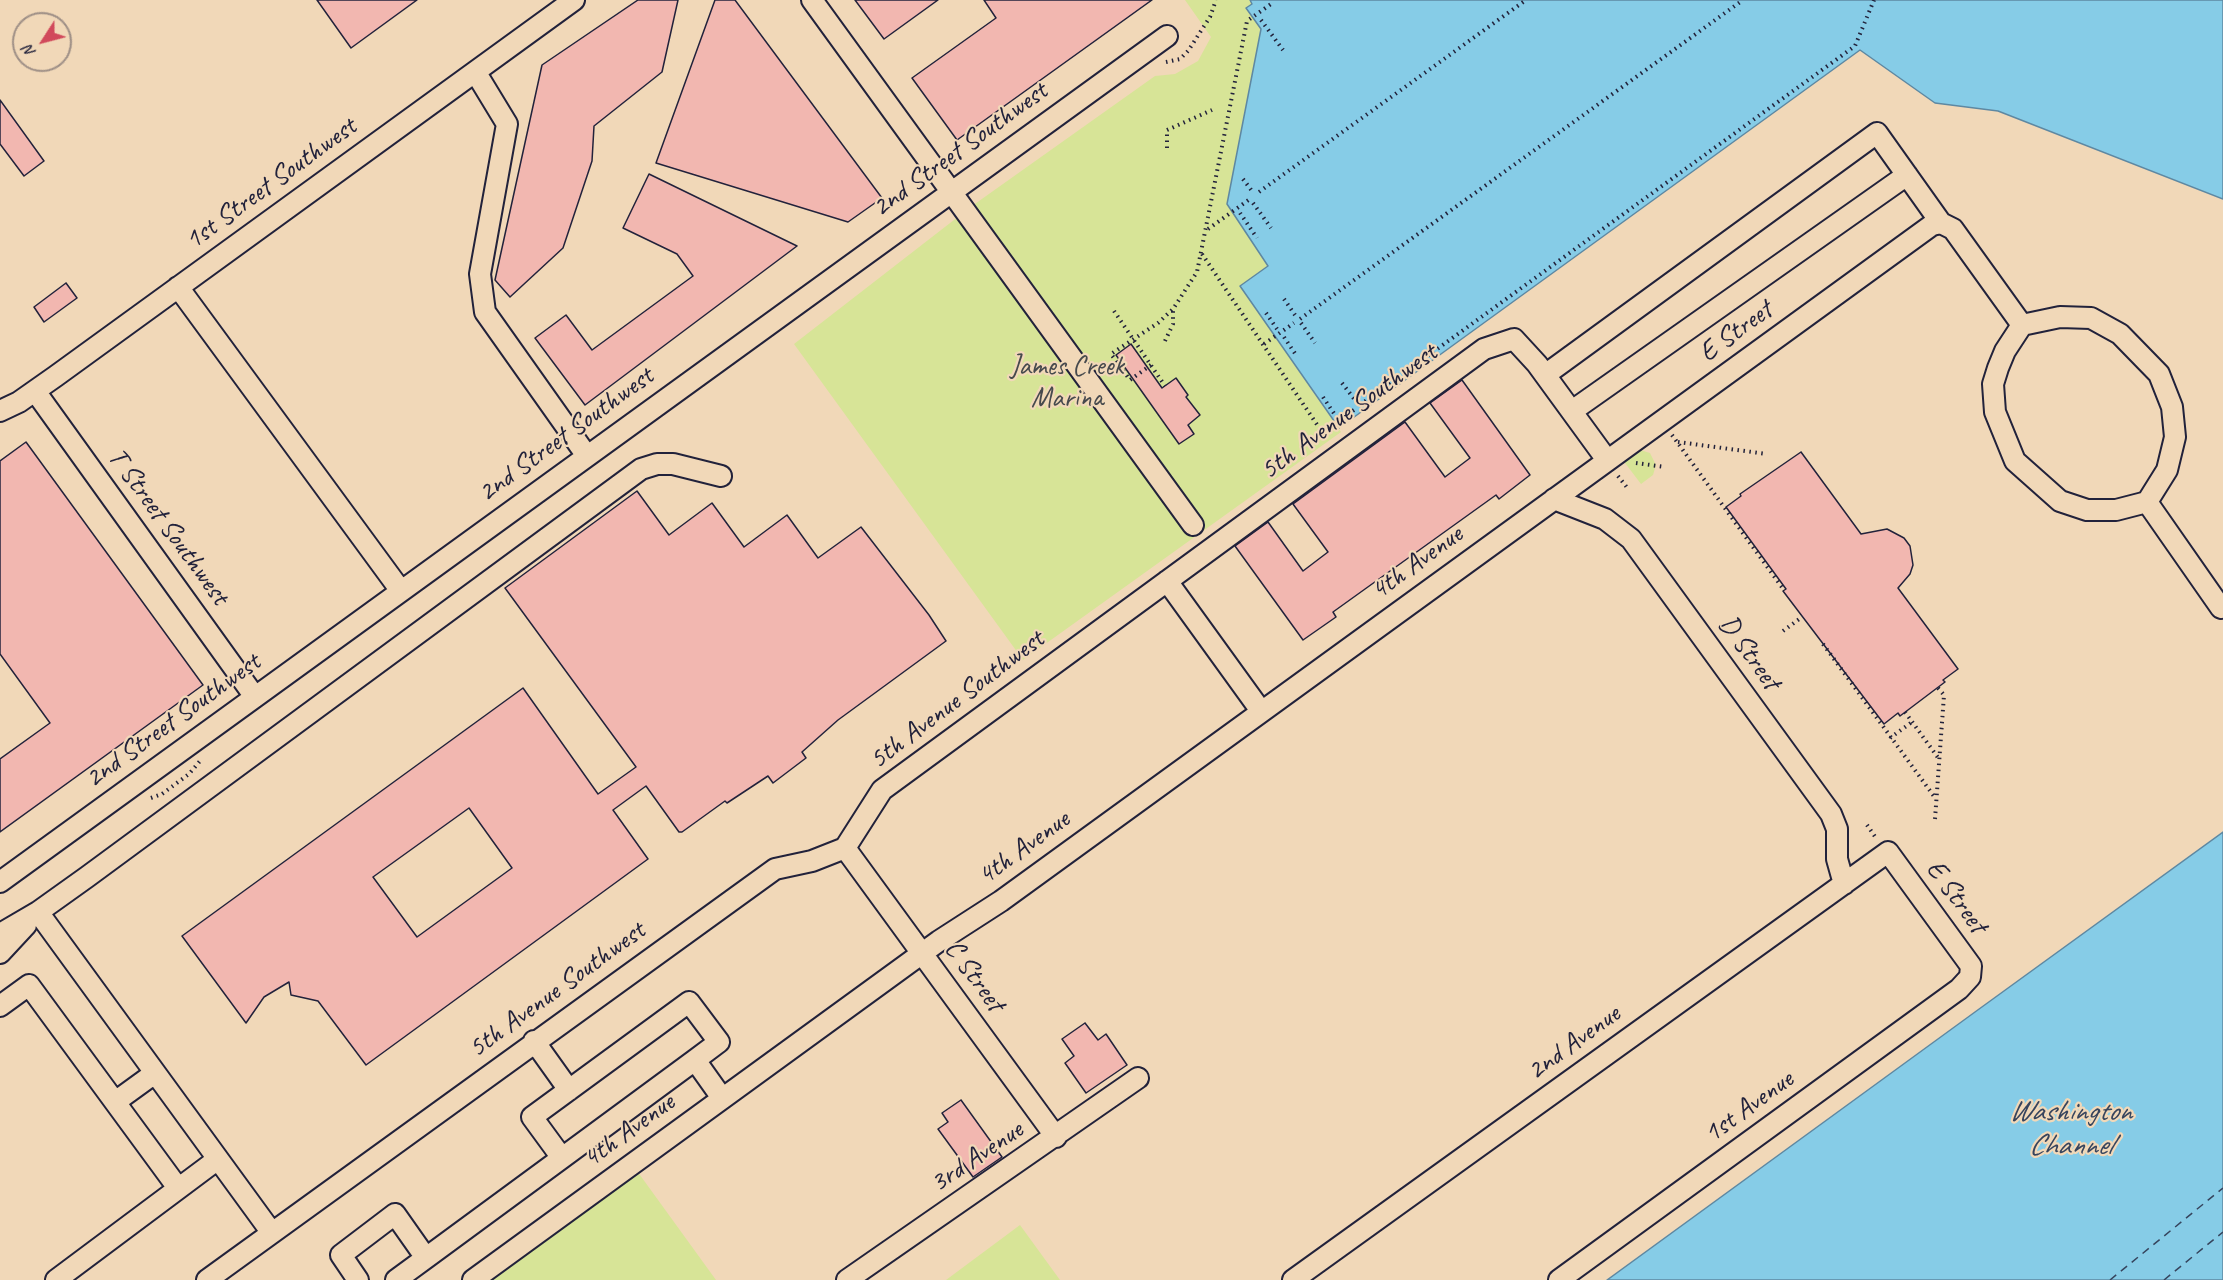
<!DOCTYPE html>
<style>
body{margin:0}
#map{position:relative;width:2223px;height:1280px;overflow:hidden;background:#f1d8b8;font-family:Caveat,sans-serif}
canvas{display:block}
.north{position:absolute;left:12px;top:12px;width:60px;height:60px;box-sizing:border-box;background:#f1d8b8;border:2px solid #9e8f86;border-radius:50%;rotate:234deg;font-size:16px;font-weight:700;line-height:24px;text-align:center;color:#22223b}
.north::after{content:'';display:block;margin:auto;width:21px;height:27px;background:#d1495b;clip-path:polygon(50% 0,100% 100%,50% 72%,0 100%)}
</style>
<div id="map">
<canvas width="2223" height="1280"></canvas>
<div class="north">N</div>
</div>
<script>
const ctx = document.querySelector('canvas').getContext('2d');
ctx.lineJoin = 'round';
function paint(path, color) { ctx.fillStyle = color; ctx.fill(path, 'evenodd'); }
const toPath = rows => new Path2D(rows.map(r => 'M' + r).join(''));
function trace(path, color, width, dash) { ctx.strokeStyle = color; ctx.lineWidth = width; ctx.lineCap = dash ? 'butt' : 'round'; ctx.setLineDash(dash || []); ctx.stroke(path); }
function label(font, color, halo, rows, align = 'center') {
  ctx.font = font + ' Caveat,sans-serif'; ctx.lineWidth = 4.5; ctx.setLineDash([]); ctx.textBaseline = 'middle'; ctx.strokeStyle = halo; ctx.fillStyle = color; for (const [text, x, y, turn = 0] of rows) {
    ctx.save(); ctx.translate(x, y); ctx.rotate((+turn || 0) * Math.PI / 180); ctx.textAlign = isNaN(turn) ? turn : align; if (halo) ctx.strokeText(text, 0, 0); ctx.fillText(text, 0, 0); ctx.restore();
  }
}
const green = toPath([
 [1185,0,1250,0,1252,4,1246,8,1261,29,1227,203,1268,266,1240,286,1341,432,1023,660,794,344,972,206,1155,76,1175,74,1198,61,1211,37],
 [1637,449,1650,453,1656,465,1653,475,1641,484,1622,459],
 [632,1164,716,1280,473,1280],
 [1020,1225,1060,1280,946,1280]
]);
const water = toPath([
 [1250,0,2223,0,2223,199,1998,111,1935,103,1860,50,1339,428,1240,286,1268,266,1227,204,1261,29,1246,8,1252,4,1250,0],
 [2223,832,2223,1280,1607,1280,1975,1012,2223,832]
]);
const ferry = toPath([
 [2110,1280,2223,1188],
 [2164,1280,2223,1232]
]);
const building = toPath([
 [317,0,417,0,351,48,317,0],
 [638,0,678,0,662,72,594,126,592,161,563,248,510,297,495,280,542,65,638,0],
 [715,0,735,0,882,198,848,222,656,163,715,0],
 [855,0,938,0,884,39,855,0],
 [984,0,1152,0,957,140,912,78,996,18,984,0],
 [0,100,44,161,24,176,0,144,0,100],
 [649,174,797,246,585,405,535,338,566,315,592,350,693,276,677,254,623,228,649,174],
 [66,283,77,298,44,322,34,307,66,283],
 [1131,344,1162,388,1176,378,1188,395,1186,397,1200,415,1188,425,1194,434,1179,444,1116,355,1131,344],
 [1462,380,1530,475,1499,499,1496,495,1333,612,1336,617,1303,640,1235,546,1268,522,1303,571,1328,552,1293,504,1405,422,1445,477,1470,458,1430,403,1462,380],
 [26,442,203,685,0,832,0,759,50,723,0,654,0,461,26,442],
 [1801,452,1861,534,1887,529,1904,538,1910,546,1913,565,1910,574,1898,588,1958,669,1943,680,1945,682,1900,716,1898,713,1884,724,1783,591,1786,589,1726,507,1741,496,1740,494,1801,452],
 [637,491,669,535,712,503,744,547,787,515,818,558,861,527,929,615,946,641,838,720,802,752,806,758,773,783,768,776,727,803,725,801,682,832,679,832,646,786,613,810,648,859,366,1065,318,1001,291,995,289,982,264,997,246,1023,182,936,523,688,598,794,636,767,505,588,637,491],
 [469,808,512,868,417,937,373,877,469,808],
 [1085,1023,1098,1040,1106,1034,1127,1065,1086,1093,1065,1063,1074,1056,1062,1039,1085,1023],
 [961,1100,1002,1157,973,1177,938,1129,948,1122,942,1113,961,1100]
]);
const path = toPath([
 [1261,20,1283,50],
 [1166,62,1180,59,1188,51,1210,17,1216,0],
 [1167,148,1167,130,1212,110],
 [1243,179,1252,191],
 [1259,192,1526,0],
 [1253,203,1271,228],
 [1240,213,1257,238],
 [1208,229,1250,199],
 [1202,254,1322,432,1354,410],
 [1284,299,1295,315],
 [1114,311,1165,386],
 [1266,313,1277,329],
 [1300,319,1743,0],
 [1301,323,1315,343],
 [1284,337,1296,355],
 [1165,341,1173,324,1173,309],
 [1264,344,1294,323],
 [1151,365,1130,380,1111,354,1158,323,1173,309,1197,272,1247,21,1271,4],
 [1342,383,1355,400],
 [1323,397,1335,415],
 [1360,405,1855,46,1874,0],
 [1672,435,1784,590],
 [1678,442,1767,454],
 [1636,463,1665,467],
 [1618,476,1629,490],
 [1783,631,1802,617],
 [1823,644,1936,799],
 [1905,712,1939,759],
 [1890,738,1912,722],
 [151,798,162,794,189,774,200,761],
 [1935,819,1944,695,1938,688],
 [1867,825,1876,838]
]);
const minor = toPath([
 [812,0,1193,525],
 [476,73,507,124,480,274,485,312,587,456],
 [178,287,401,591],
 [2060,317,2091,318,2120,334,2159,374,2172,407,2175,437,2167,470,2147,502,2116,510,2087,510,2060,501,2015,461,1995,412,1993,384,1998,368,2005,351,2022,325,2060,317],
 [1545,375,1877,133,1941,223],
 [35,391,255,697],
 [0,411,19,402,56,376,574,0],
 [1572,411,1907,175],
 [1554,499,1605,519,1631,539,1831,814,1837,829,1837,859,1844,884],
 [2147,502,2221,608],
 [1167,581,1261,711],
 [845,848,1056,1137],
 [0,882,1167,36],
 [38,912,272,1233],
 [0,934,38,912,87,877,641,469,657,464,673,464,721,476],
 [0,953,26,925],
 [0,1006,29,985,178,1188],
 [534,1041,569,1090],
 [695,1060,722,1098],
 [115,1102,155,1073],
 [426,1258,562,1158,695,1060,719,1042,689,1002,532,1117,562,1158],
 [56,1280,218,1159],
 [207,1280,775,869,812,861,845,848,882,790,1484,349,1514,339,1537,364,1607,460],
 [358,1280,341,1255,395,1214,426,1258,396,1280],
 [473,1280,939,941,1001,901,1932,225,1941,223,1953,229,2022,325],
 [847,1280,1138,1078],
 [1293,1280,1888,852,1971,966,1970,977,1959,989,1559,1280]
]);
const streetNames = [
 ["2nd Street Southwest",960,150,-36],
 ["1st Street Southwest",271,184,-36],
 ["E Street",1736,332,-36],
 ["5th Avenue Southwest",1349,412,-36],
 ["2nd Street Southwest",566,435,-36],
 ["T Street Southwest",168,527,54],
 ["4th Avenue",1417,563,-36],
 ["D Street",1749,653,54],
 ["5th Avenue Southwest",957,700,-37],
 ["2nd Street Southwest",173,721,-36],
 ["4th Avenue",1024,848,-36],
 ["E Street",1956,897,54],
 ["C Street",974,976,54],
 ["5th Avenue Southwest",557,990,-36],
 ["2nd Avenue",1574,1043,-36],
 ["1st Avenue",1749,1107,-36],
 ["4th Avenue",629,1131,-36],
 ["3rd Avenue",977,1157,-34]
];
const parkNames = [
 ["James Creek",1067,367],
 ["Marina",1067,399]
];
const waterNames = [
 ["Washington",2070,1112],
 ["Channel",2070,1146]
];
paint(green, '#d7e497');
paint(water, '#86cce7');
trace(water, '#5e88a2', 1.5);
trace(ferry, '#36445d', 1.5, [8, 6]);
paint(building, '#f2b7b0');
trace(building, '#22223b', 1.5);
trace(minor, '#22223b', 24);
trace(path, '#22223b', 4, [1.5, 4.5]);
trace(minor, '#f1d8b8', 20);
label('28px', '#22223b', '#f1d8b8', streetNames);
label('28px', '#46494d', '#f1d8b8', parkNames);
label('italic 30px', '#36445d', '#f1d8b8', waterNames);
</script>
